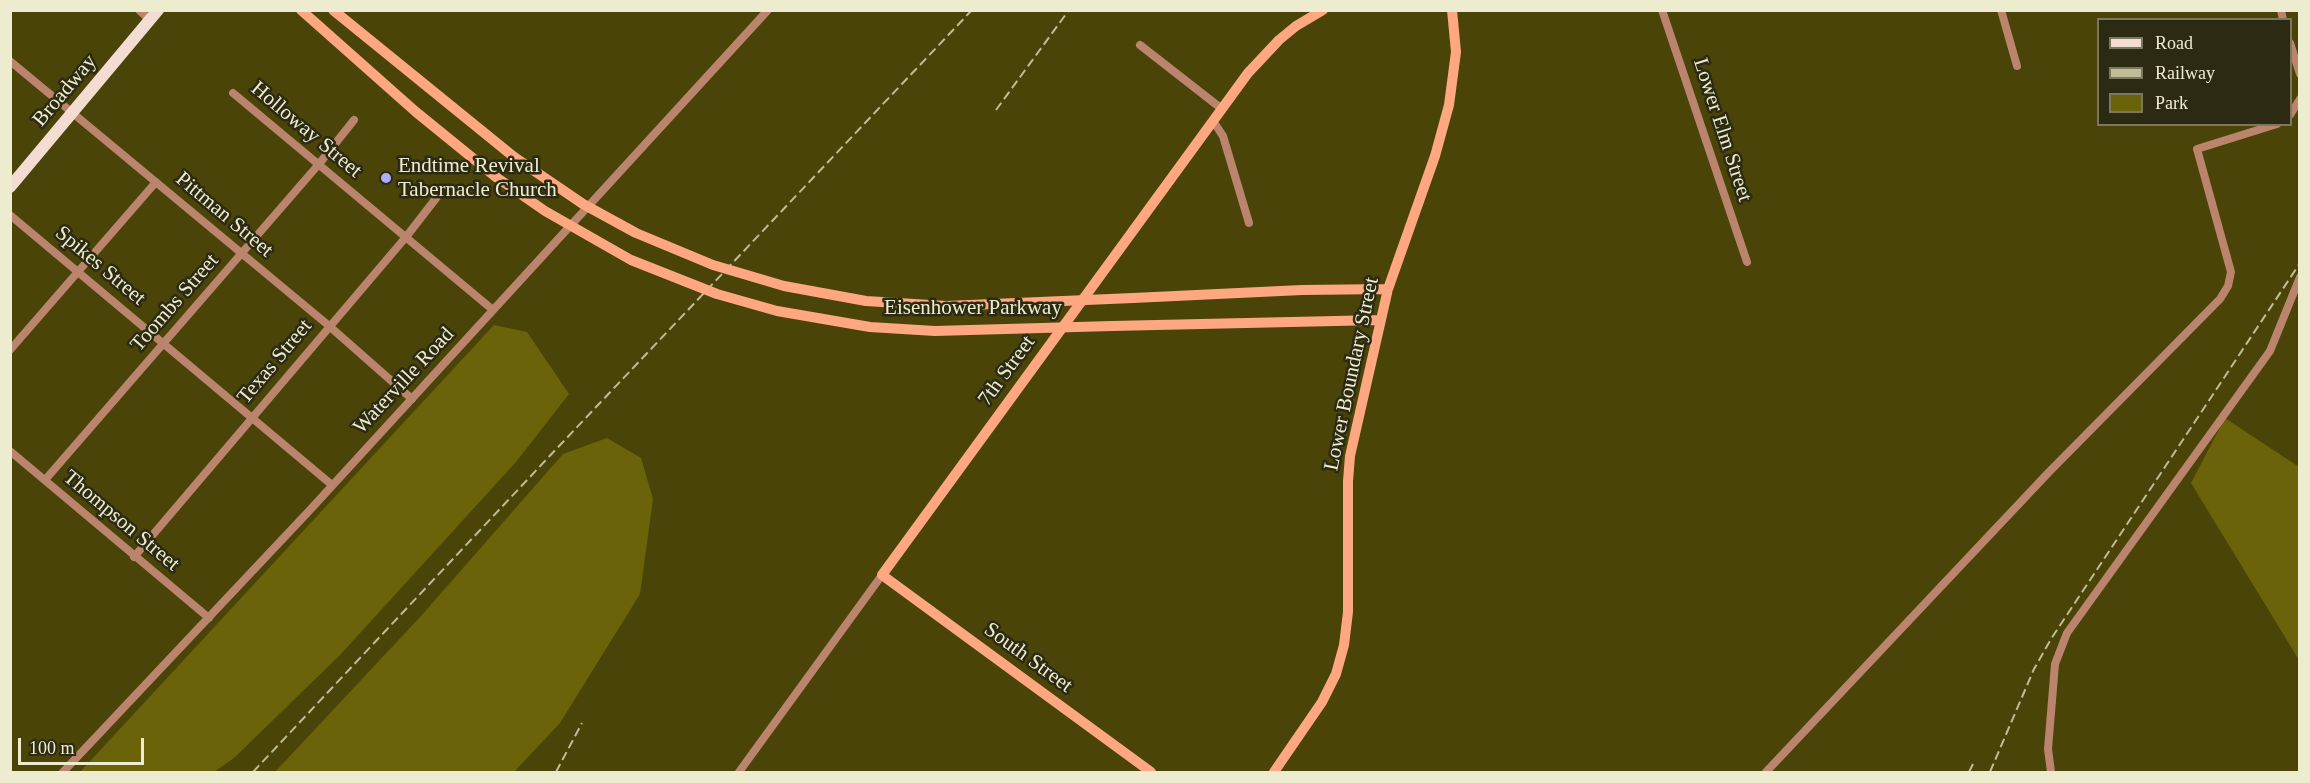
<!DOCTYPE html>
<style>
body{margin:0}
#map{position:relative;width:2310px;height:783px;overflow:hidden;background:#4a4408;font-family:"Times New Roman",serif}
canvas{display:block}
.frame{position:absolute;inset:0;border:12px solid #eeeccf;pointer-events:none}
.legend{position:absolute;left:2097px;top:18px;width:195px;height:108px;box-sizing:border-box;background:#2c2a13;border:2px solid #7a785e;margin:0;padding:8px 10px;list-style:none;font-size:18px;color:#eeeccf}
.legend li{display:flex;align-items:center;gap:12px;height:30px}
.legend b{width:30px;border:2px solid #7a785e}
.scale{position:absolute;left:18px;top:738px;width:126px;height:27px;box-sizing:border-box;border:3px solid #eeeccf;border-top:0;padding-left:8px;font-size:18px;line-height:21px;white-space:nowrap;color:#eeeccf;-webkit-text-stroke:4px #2c2a13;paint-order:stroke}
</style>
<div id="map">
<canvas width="2310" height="783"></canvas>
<div class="frame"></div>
<ul class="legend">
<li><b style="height:8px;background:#f3dcd2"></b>Road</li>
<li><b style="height:8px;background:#bfbc96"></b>Railway</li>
<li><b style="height:16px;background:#6a630a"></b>Park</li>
</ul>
<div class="scale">100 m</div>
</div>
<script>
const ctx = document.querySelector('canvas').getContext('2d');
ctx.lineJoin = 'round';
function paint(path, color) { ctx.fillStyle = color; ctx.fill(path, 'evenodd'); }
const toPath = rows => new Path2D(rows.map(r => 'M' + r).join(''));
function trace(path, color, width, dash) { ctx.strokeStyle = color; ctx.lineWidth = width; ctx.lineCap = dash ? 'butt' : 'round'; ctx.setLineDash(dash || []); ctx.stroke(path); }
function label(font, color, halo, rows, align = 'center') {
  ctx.font = font + ' "Times New Roman",serif'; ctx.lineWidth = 5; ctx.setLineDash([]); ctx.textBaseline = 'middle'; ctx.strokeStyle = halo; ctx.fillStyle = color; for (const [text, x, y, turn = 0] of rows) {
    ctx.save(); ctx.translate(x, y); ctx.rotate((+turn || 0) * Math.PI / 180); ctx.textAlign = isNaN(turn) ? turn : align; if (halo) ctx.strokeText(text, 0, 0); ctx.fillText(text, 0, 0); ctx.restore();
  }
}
const green = toPath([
 [494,325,527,332,569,394,516,462,340,655,234,758,214,772,80,772],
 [2225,418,2299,467,2299,660,2191,483],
 [607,438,641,458,653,499,640,594,560,723,514,772,275,772,421,616,563,454]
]);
const street = toPath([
 [139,10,150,20],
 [1662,10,1747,262],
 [2001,10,2017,66],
 [2281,10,2283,20],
 [2290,43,2300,74],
 [1140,45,1222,109],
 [10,61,328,325,412,399],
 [233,93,493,310],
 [2290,115,2300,99],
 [1213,121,1223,136,1249,223],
 [10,215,332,485],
 [10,350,156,182],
 [10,451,209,618],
 [45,480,319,164,354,120],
 [134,557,406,237,437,197,439,189],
 [63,772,309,511,768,10],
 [739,772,882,575],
 [1766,772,2049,472,2220,299,2228,286,2231,272,2197,149,2277,124],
 [2051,772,2048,749,2055,664,2067,633,2270,351,2300,277]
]);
const secondary = toPath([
 [301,10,416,112,496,177],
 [333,10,514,157],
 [1133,298,1302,290,1388,289],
 [1112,326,1380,320],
 [1151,772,882,575,1248,73,1279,40,1296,26,1323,10],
 [1274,772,1322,702,1336,674,1344,645,1348,612,1348,481,1350,456,1388,289,1435,156,1449,105,1456,52,1452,10]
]);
const primary = toPath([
 [10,187,158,10]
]);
const rail = toPath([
 [996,110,1069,10],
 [253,772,544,462,972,10],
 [556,772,582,723],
 [1969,772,1973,764],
 [1990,772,2034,669,2051,639,2300,263]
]);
const secondaryBridge = toPath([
 [514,157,583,204,636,233,713,265,784,286,866,301,946,306,1133,298],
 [496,177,545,211,631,260,717,294,777,311,870,327,935,331,1112,326]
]);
const markers = [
 [386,178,6,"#afaefa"]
];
const streetNames = [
 ["Broadway",65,91,-50],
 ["Holloway Street",306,130,40],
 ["Lower Elm Street",1722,130,72],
 ["Pittman Street",224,215,40],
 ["Spikes Street",100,266,40],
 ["Toombs Street",175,303,-49],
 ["Eisenhower Parkway",973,308],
 ["Texas Street",275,362,-50],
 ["7th Street",1007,371,-54],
 ["Lower Boundary Street",1352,374,-78],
 ["Waterville Road",404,381,-47],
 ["Thompson Street",121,521,40],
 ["South Street",1028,658,36]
];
const poiNames = [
 ["Endtime Revival",398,166],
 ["Tabernacle Church",398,190]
];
paint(green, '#6a630a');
trace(street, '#bb846c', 8);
trace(secondary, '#fea781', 10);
trace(primary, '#f3dcd2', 12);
trace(rail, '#bfbc96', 2, [9, 4.5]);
trace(secondaryBridge, '#fea781', 10);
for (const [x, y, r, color] of markers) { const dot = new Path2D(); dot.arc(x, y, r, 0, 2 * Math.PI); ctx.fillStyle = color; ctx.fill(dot); trace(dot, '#2c2a13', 2); }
label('21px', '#eeeccf', '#2c2a13', streetNames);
label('21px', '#eeeccf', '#2c2a13', poiNames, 'left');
</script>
